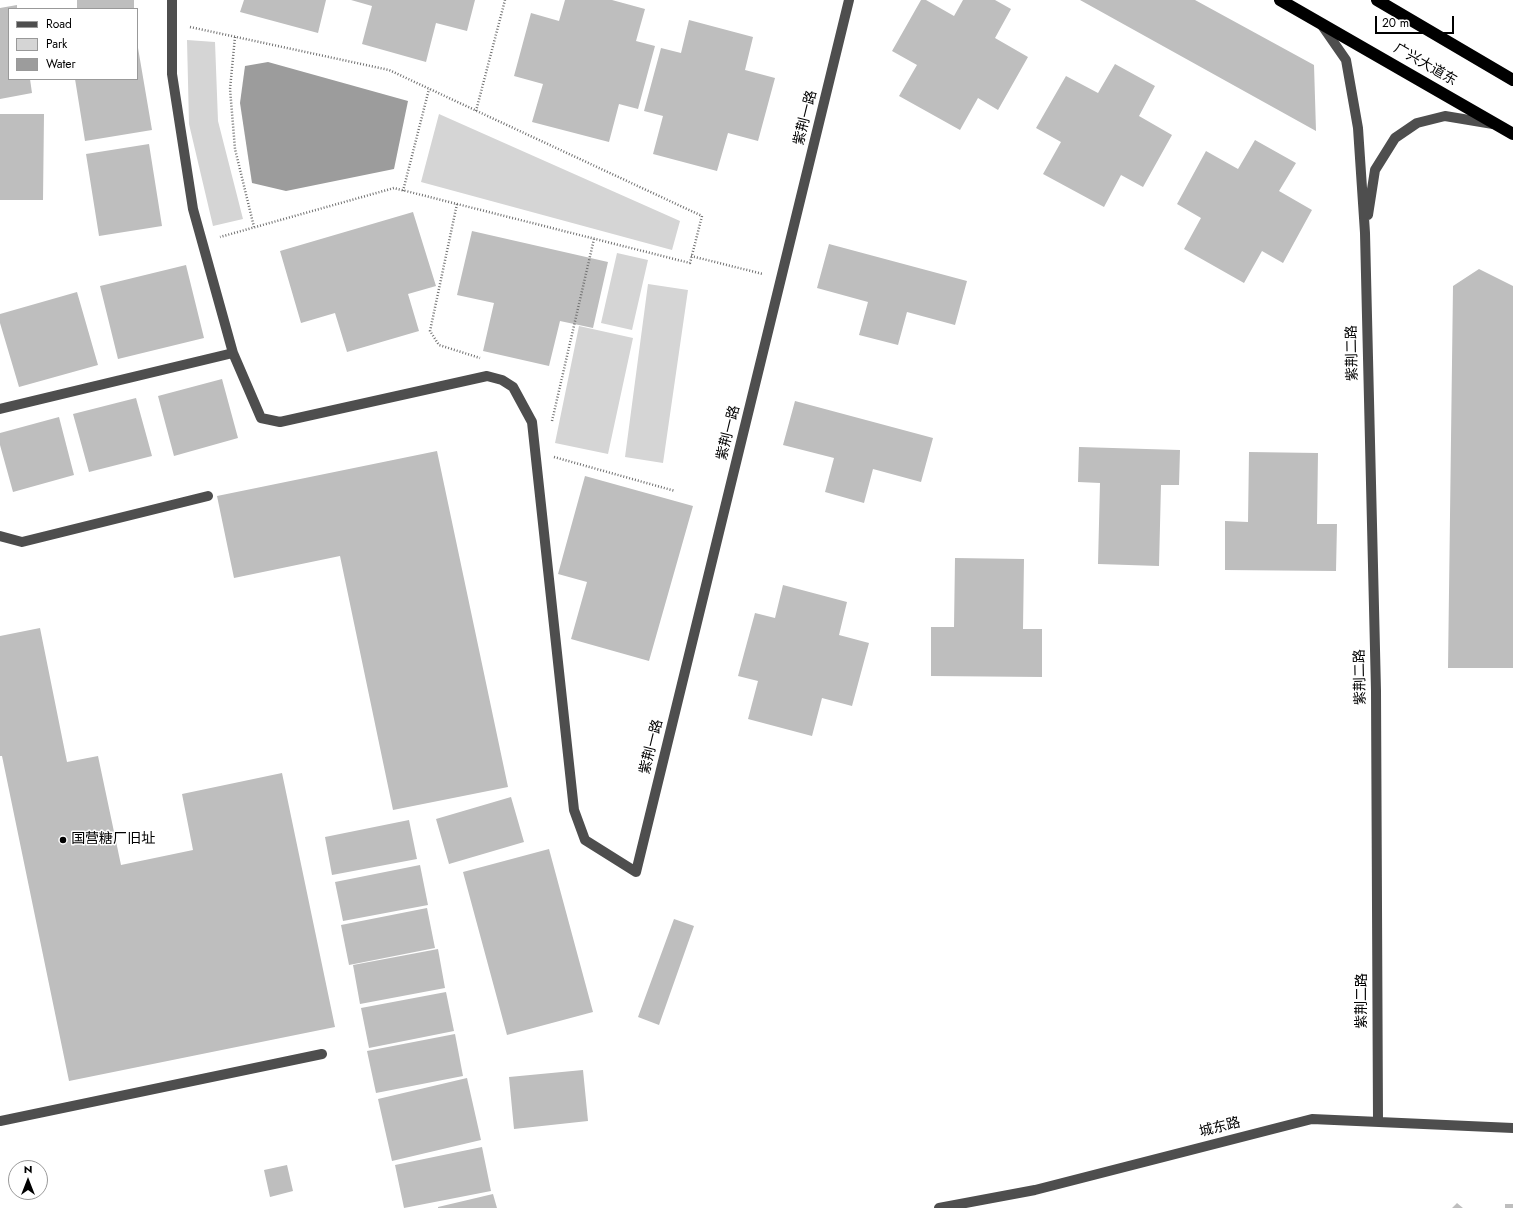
<!DOCTYPE html>
<meta charset="utf-8">
<style>
body{margin:0}
#map{position:relative;width:1513px;height:1208px;overflow:hidden;background:#fff;font-family:Jost,sans-serif}
canvas{display:block}
.legend{position:absolute;left:8px;top:8px;width:130px;height:72px;box-sizing:border-box;background:#fff;border:1px solid #999;margin:0;padding:5px 7px;list-style:none;font-size:12px;color:#000}
.legend li{display:flex;align-items:center;gap:8px;height:20px}
.legend b{width:20px;border:1px solid #999}
.north{position:absolute;left:8px;top:1160px;width:40px;height:40px;box-sizing:border-box;background:#fff;border:1px solid #999;border-radius:50%;rotate:0deg;font-size:11px;font-weight:700;line-height:16px;text-align:center;color:#000}
.north::after{content:'';display:block;margin:auto;width:14px;height:18px;background:#000;clip-path:polygon(50% 0,100% 100%,50% 72%,0 100%)}
.scale{position:absolute;left:1375px;top:16px;width:79px;height:18px;box-sizing:border-box;border:2px solid #000;border-top:0;padding-left:5px;font-size:12px;line-height:14px;white-space:nowrap;color:#000;-webkit-text-stroke:3px #fff;paint-order:stroke}
</style>
<div id="map">
<canvas width="1513" height="1208"></canvas>
<ul class="legend">
<li><b style="height:5px;background:#4e4e4e"></b>Road</li>
<li><b style="height:11px;background:#d5d5d5"></b>Park</li>
<li><b style="height:11px;background:#9c9c9c"></b>Water</li>
</ul>
<div class="north">N</div>
<div class="scale">20 m</div>
</div>
<script>
const ctx = document.querySelector('canvas').getContext('2d');
ctx.lineJoin = 'round';
function paint(path, color) { ctx.fillStyle = color; ctx.fill(path, 'evenodd'); }
const toPath = rows => new Path2D(rows.map(r => 'M' + r).join(''));
function trace(path, color, width, dash) { ctx.strokeStyle = color; ctx.lineWidth = width; ctx.lineCap = dash ? 'butt' : 'round'; ctx.setLineDash(dash || []); ctx.stroke(path); }
function label(font, color, halo, rows, align = 'center') {
  ctx.font = font + ' Jost,"Noto Sans SC",sans-serif'; ctx.lineWidth = 3; ctx.setLineDash([]); ctx.textBaseline = 'middle'; ctx.strokeStyle = halo; ctx.fillStyle = color; for (const [text, x, y, turn = 0] of rows) {
    ctx.save(); ctx.translate(x, y); ctx.rotate((+turn || 0) * Math.PI / 180); ctx.textAlign = isNaN(turn) ? turn : align; if (halo) ctx.strokeText(text, 0, 0); ctx.fillText(text, 0, 0); ctx.restore();
  }
}
const green = toPath([
 [187,40,215,42,218,121,243,219,213,226,189,124],
 [439,114,680,221,672,250,421,182],
 [617,253,648,260,632,330,601,323],
 [648,284,688,290,663,463,625,457],
 [579,326,633,338,608,454,555,443]
]);
const water = toPath([
 [268,62,408,101,394,169,286,191,252,183,240,103,245,66]
]);
const building = toPath([
 [77,0,134,0,134,9,77,9],
 [244,0,326,0,318,33,240,12],
 [351,0,475,0,467,31,436,23,426,62,362,44,372,6],
 [565,0,612,0,645,9,636,41,655,46,638,109,619,104,609,142,532,122,543,84,514,76,531,13,559,21],
 [921,0,926,0,954,16,963,0,995,0,1011,9,995,38,1028,57,998,110,978,98,960,130,899,96,917,65,892,51],
 [1080,0,1195,0,1314,65,1316,131],
 [17,5,17,9,9,9,9,79,30,79,32,93,0,99,0,8],
 [689,20,753,37,745,70,775,78,758,141,728,133,717,171,653,154,663,116,644,111,661,48,681,53],
 [137,42,152,130,85,141,75,79,137,79],
 [1115,64,1155,86,1139,116,1172,135,1143,187,1121,175,1104,207,1043,174,1061,142,1036,128,1066,76,1098,93],
 [0,114,44,114,43,200,0,200],
 [1255,140,1296,163,1279,191,1312,210,1283,263,1262,251,1244,283,1184,249,1201,218,1177,204,1206,151,1238,169],
 [149,144,162,226,99,236,86,154],
 [413,212,436,286,408,294,419,331,347,352,335,313,301,323,280,251],
 [472,231,608,262,593,328,560,321,549,366,483,351,494,303,457,295],
 [829,244,967,281,955,325,907,312,898,345,859,335,868,302,817,288],
 [186,265,204,338,118,359,100,286],
 [1479,269,1513,286,1513,668,1448,668,1453,286],
 [77,292,98,365,19,387,0,323,0,314],
 [222,379,238,438,174,456,158,396],
 [136,398,152,456,89,472,73,414],
 [795,401,933,438,921,482,873,469,864,503,825,492,834,458,783,445],
 [59,417,74,475,13,492,0,445,0,433],
 [1079,447,1180,450,1179,485,1161,485,1159,566,1098,564,1100,483,1078,482],
 [437,451,508,787,393,810,340,556,234,578,217,496],
 [1249,452,1318,453,1317,524,1337,524,1336,571,1225,570,1225,521,1248,522],
 [585,476,693,506,649,661,571,639,587,582,558,574],
 [955,558,1024,559,1023,629,1042,629,1042,677,931,676,931,627,954,627],
 [783,585,847,602,839,635,869,643,852,706,822,698,812,736,748,719,758,681,738,676,755,613,775,618],
 [40,628,67,762,98,756,121,865,193,850,182,794,282,773,335,1027,69,1081,2,756,0,756,0,636],
 [511,797,524,842,449,864,436,819],
 [409,820,417,859,332,875,325,837],
 [549,849,593,1012,507,1035,463,872],
 [420,865,428,905,343,921,335,882],
 [427,908,435,948,349,965,341,925],
 [674,919,694,926,659,1025,638,1017],
 [438,949,445,988,360,1004,353,965],
 [446,992,454,1031,369,1048,361,1008],
 [455,1034,463,1076,376,1093,367,1051],
 [583,1070,588,1121,514,1129,509,1077],
 [467,1078,481,1140,392,1161,378,1099],
 [482,1147,491,1191,404,1208,395,1165],
 [287,1165,293,1191,270,1197,264,1170],
 [493,1194,497,1208,438,1208,438,1207],
 [1457,1203,1463,1208,1452,1208],
 [1505,1204,1513,1204,1513,1208,1505,1208]
]);
const path = toPath([
 [190,27,389,70,702,216,690,263,394,188,220,237],
 [235,37,230,89,235,149,254,227],
 [476,111,505,0],
 [403,191,429,89],
 [457,204,430,331,439,345,480,358],
 [691,256,763,274],
 [552,421,594,239],
 [554,457,675,491]
]);
const minor = toPath([
 [172,0,172,74,193,209,233,353,261,418,280,422,487,376,502,380,513,387,532,422,574,810,585,840,636,872,849,0],
 [1321,24,1346,60,1358,128,1365,233,1376,691,1378,1121],
 [1368,215,1375,170,1395,138,1417,123,1445,116,1493,124],
 [0,409,233,353],
 [0,536,22,542,208,496],
 [0,1121,322,1054],
 [939,1208,1035,1190,1312,1119,1513,1128]
]);
const highway = toPath([
 [1280,0,1513,134],
 [1377,0,1513,80]
]);
const markers = [
 [63,840,4,"#000"]
];
const streetNames = [
 ["广兴大道东",1425,65,30],
 ["紫荆一路",806,118,-76],
 ["紫荆二路",1353,353,-91],
 ["紫荆一路",729,433,-76],
 ["紫荆二路",1361,677,-91],
 ["紫荆一路",652,747,-76],
 ["紫荆二路",1363,1001,-90],
 ["城东路",1220,1128,-14]
];
const poiNames = [
 ["国营糖厂旧址",71,840]
];
paint(green, '#d5d5d5');
paint(water, '#9c9c9c');
paint(building, '#bebebe');
trace(path, '#707070', 2.5, [1, 2]);
trace(minor, '#4e4e4e', 10);
trace(highway, '#000', 12);
for (const [x, y, r, color] of markers) { const dot = new Path2D(); dot.arc(x, y, r, 0, 2 * Math.PI); ctx.fillStyle = color; ctx.fill(dot); trace(dot, '#fff', 1.5); }
label('14px', '#000', '#fff', streetNames);
label('14px', '#000', '#fff', poiNames, 'left');
</script>
